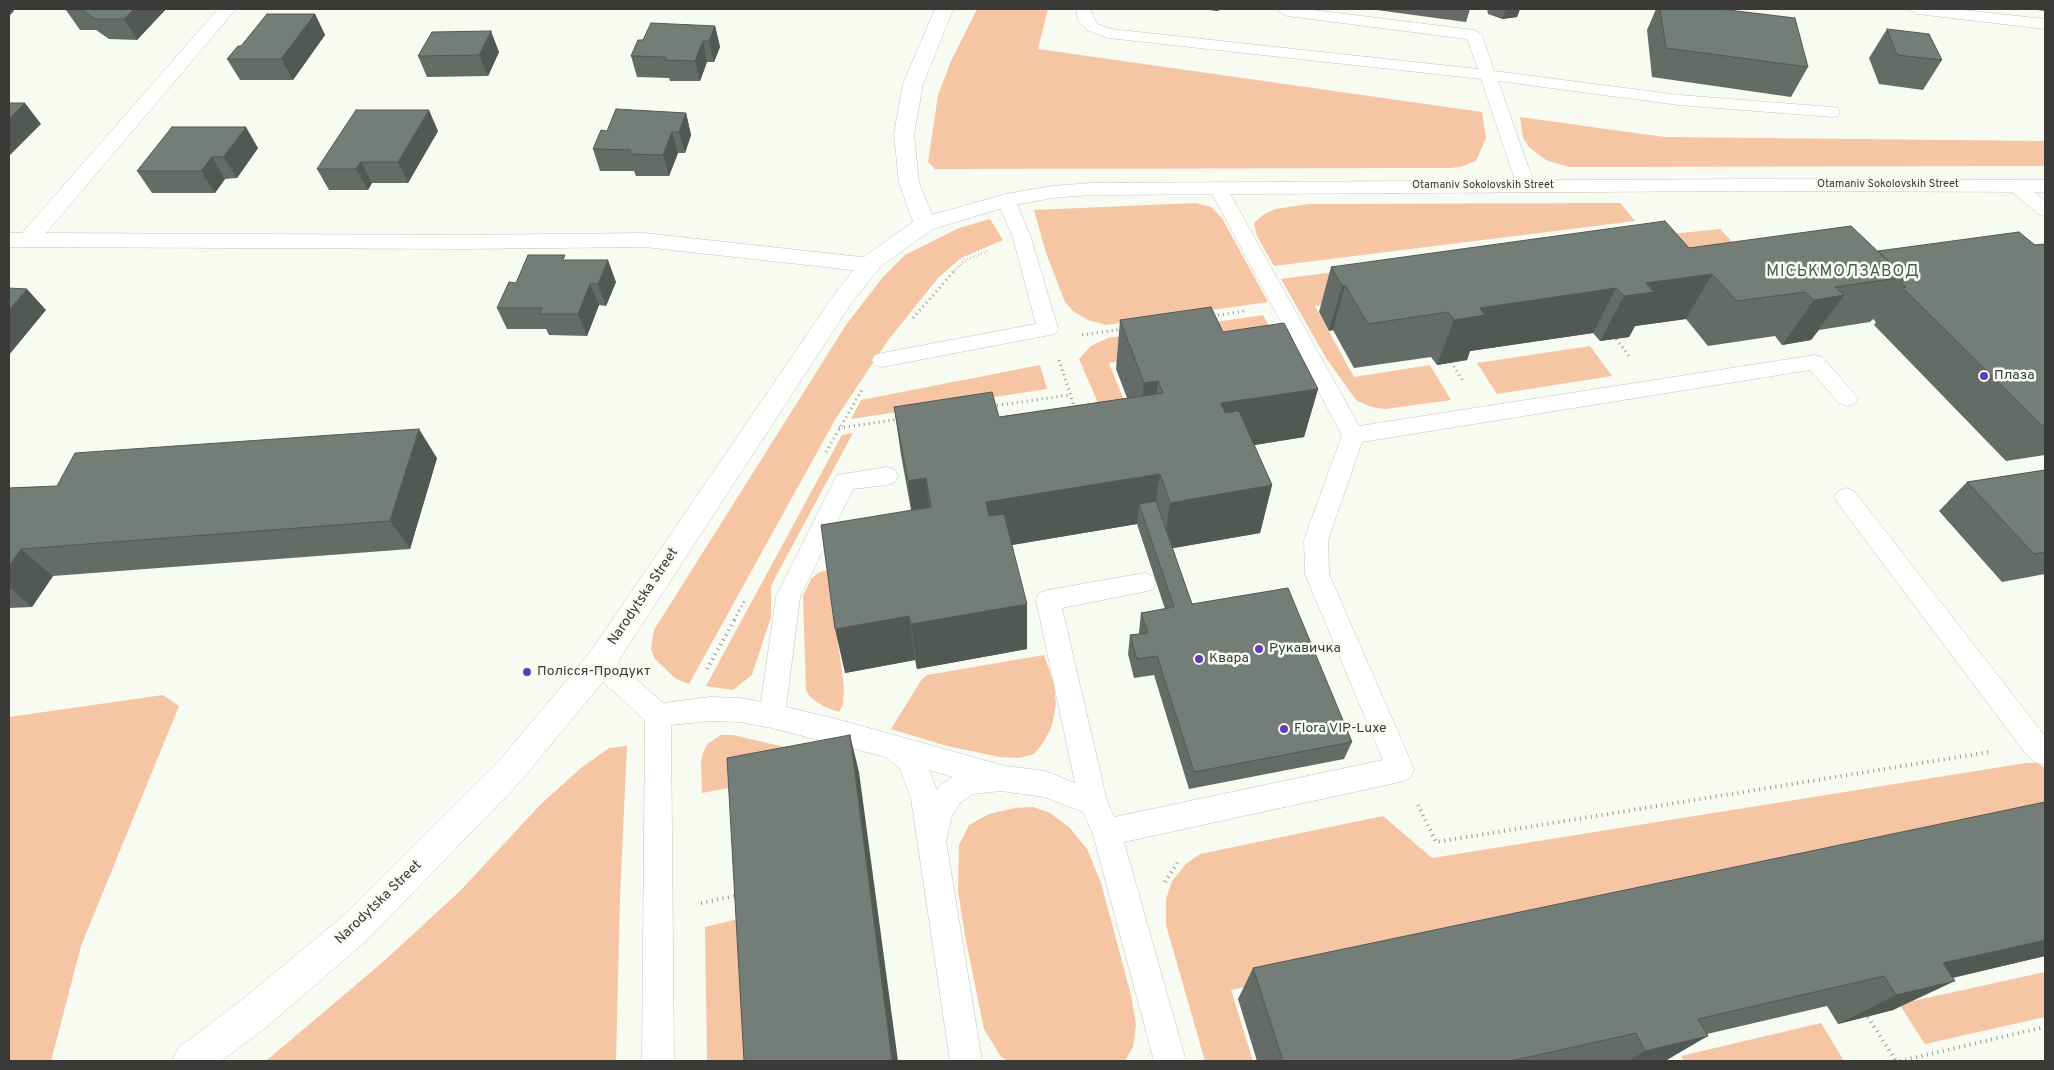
<!DOCTYPE html>
<meta charset="utf-8">
<style>
body{margin:0}
#map{position:relative;width:2054px;height:1070px;overflow:hidden;background:#f8fbf2;font-family:Overpass,sans-serif}
canvas{display:block}
.frame{position:absolute;inset:0;border:10px solid #3a3b38;pointer-events:none}
</style>
<div id="map">
<canvas width="2054" height="1070"></canvas>
<div class="frame"></div>
</div>
<script>
const ctx = document.querySelector('canvas').getContext('2d');
ctx.lineJoin = 'round';
function paint(path, color) { ctx.fillStyle = color; ctx.fill(path, 'evenodd'); }
const toPath = rows => new Path2D(rows.map(r => 'M' + r).join(''));
function trace(path, color, width, dash) { ctx.strokeStyle = color; ctx.lineWidth = width; ctx.lineCap = dash ? 'butt' : 'round'; ctx.setLineDash(dash || []); ctx.stroke(path); }
function label(font, color, halo, rows, align = 'center') {
  ctx.font = font + ' Overpass,sans-serif'; ctx.lineWidth = 5; ctx.setLineDash([]); ctx.textBaseline = 'middle'; ctx.strokeStyle = halo; ctx.fillStyle = color; for (const [text, x, y, turn = 0] of rows) {
    ctx.save(); ctx.translate(x, y); ctx.rotate((+turn || 0) * Math.PI / 180); ctx.textAlign = isNaN(turn) ? turn : align; if (halo) ctx.strokeText(text, 0, 0); ctx.fillText(text, 0, 0); ctx.restore();
  }
}
const green = toPath([
 [977,9,1048,9,1038,49,1482,112,1486,138,1476,161,1460,167,1449,168,935,169,928,162,938,95,951,61],
 [1520,117,1664,137,2045,141,2045,166,1569,167,1546,160,1529,147,1523,138],
 [1196,203,1211,207,1222,218,1268,302,1106,325,1088,320,1073,311,1065,302,1046,253,1034,210],
 [1620,203,1635,221,1274,266,1257,236,1254,223,1263,215,1275,209,1309,204],
 [990,219,1003,240,961,258,938,278,889,339,836,418,689,684,676,679,655,659,651,649,654,630,846,325,883,277,905,255,959,228],
 [1720,229,1761,272,1651,259,1315,306,1354,377,1430,365,1451,400,1385,409,1371,407,1356,400,1326,358,1281,279,1645,231,1652,236],
 [1263,315,1285,355,1214,347,1109,363,1135,428,1111,433,1079,359,1091,346,1108,338],
 [1590,346,1612,376,1497,394,1477,363],
 [1040,365,1047,389,851,419,861,400],
 [853,433,775,578,771,587,771,617,752,675,733,690,706,686,842,435],
 [828,570,844,687,843,704,839,712,823,706,810,697,806,690,803,596,811,579,818,573],
 [1044,655,1054,684,1056,704,1052,726,1043,743,1034,754,1019,758,1000,757,947,746,891,729,922,679,927,675],
 [163,695,179,706,81,946,51,1061,9,1061,9,717],
 [721,735,733,735,857,764,702,793,701,762,703,753,707,744],
 [627,746,620,897,616,1061,266,1061,384,961,460,891,541,804,581,768,609,748],
 [2026,763,2037,763,2045,768,2045,811,1231,990,1253,1061,1205,1061,1166,925,1166,899,1172,881,1186,864,1200,854,1383,816,1432,858],
 [1033,807,1050,813,1070,828,1087,849,1101,883,1131,995,1136,1024,1133,1047,1125,1061,1007,1061,1001,1057,984,1029,965,936,958,891,959,845,969,825,989,814,1015,808],
 [738,919,747,1061,707,1061,705,927],
 [2045,972,2045,1017,1925,1044,1899,1004],
 [1821,1023,1844,1061,1684,1061,1681,1056]
]);
const pathFar2 = toPath([
 [954,271,964,261,989,250]
]);
const pathFar1 = toPath([
 [1213,316,1244,311],
 [913,318,955,270],
 [1082,335,1123,329],
 [1616,339,1629,356],
 [1059,360,1075,409],
 [1451,362,1463,381],
 [992,406,1070,395],
 [839,428,900,419],
 [826,452,863,388],
 [734,620,746,598]
]);
const path = toPath([
 [707,669,735,619],
 [1418,805,1436,842,1989,752],
 [1165,882,1179,860],
 [701,903,739,895],
 [1868,1017,1896,1061],
 [1900,1061,2045,1027]
]);
const service = toPath([
 [1076,9,1090,9,1097,24,1111,29,1478,69,1467,39,1287,16,1279,11,1281,9,1305,9,1474,30,1482,35,1494,71,1679,95,1832,107,1838,108,1840,112,1838,116,1832,117,1679,105,1498,81,1535,186,1532,190,1526,191,1520,190,1517,186,1481,79,1108,38,1087,30,1078,20,1076,9],
 [1909,9,1954,9,2045,19,2045,29,1917,14,1909,9],
 [2016,181,2022,182,2045,201,2045,216,2038,214,2010,190,2007,186,2010,182,2016,181],
 [1218,183,1224,184,1227,188,1359,426,1815,355,1822,357,1858,398,1855,403,1847,406,1839,403,1810,370,1362,442,1328,540,1329,574,1414,769,1410,778,1400,782,1124,842,1186,1061,1154,1061,1093,834,1083,812,1044,797,1001,791,973,794,960,803,952,816,946,841,982,1061,950,1061,911,798,900,769,886,757,772,728,740,722,710,721,671,725,674,1061,642,1061,645,720,591,671,587,663,591,655,600,652,609,655,663,703,710,697,740,698,761,702,776,597,837,475,887,467,895,470,898,476,895,482,887,485,853,489,800,597,786,707,833,718,1005,766,1045,771,1075,783,1036,600,1039,593,1048,590,1144,573,1153,576,1156,583,1153,590,1062,608,1107,801,1114,817,1383,760,1305,574,1304,540,1342,435,1209,188,1212,184,1218,183],
 [929,770,953,777,940,785,937,790,929,770],
 [1006,194,1012,196,1015,200,1031,238,1058,329,1055,334,882,367,875,365,872,360,875,355,882,353,1036,324,1013,238,997,200,1000,196,1006,194],
 [1846,488,1854,491,2045,736,2045,765,2035,762,2026,754,1838,503,1834,497,1838,491,1846,488]
]);
const minor = toPath([
 [218,9,236,9,46,233,464,235,644,233,870,258,878,260,881,265,878,270,870,272,644,247,464,249,9,247,9,233,22,233,218,9],
 [935,9,953,9,923,84,914,134,919,183,936,224,933,229,925,231,917,229,914,224,899,183,894,134,903,84,935,9]
]);
const tertiary = toPath([
 [1748,179,2045,180,2045,192,1748,191,1091,195,1052,198,1009,206,933,229,881,266,852,302,611,672,520,782,367,940,269,1025,221,1061,172,1061,178,1048,243,999,343,916,498,762,589,654,836,292,865,256,917,219,1006,194,1052,186,1091,183,1748,179]
]);
const wall = toPath([
 [67,9,166,9,137,40,109,39,96,30,80,30,66,10],
 [1203,9,1223,9,1216,11],
 [1369,9,1470,9,1466,22],
 [1487,9,1520,9,1517,17,1502,19,1488,14],
 [1656,9,1720,9,1808,67,1791,97,1652,77,1647,30],
 [2030,9,2045,9,2045,11],
 [315,14,325,35,293,80,240,80,227,59,241,46],
 [715,26,720,47,714,62,707,62,700,81,670,81,669,78,637,77,631,56,643,40],
 [1887,29,1942,60,1923,90,1879,84,1869,58],
 [499,52,488,76,427,77,418,56],
 [686,113,691,135,685,153,678,153,669,176,636,176,634,171,600,171,593,149,607,131],
 [438,131,408,183,372,183,368,190,329,190,317,169],
 [258,148,237,178,225,179,215,193,152,193,137,171],
 [2045,244,2045,455,2006,461,1874,325,1876,322,1873,319,1870,322,1819,330,1811,340,1782,345,1775,336,1708,346,1686,319,1635,326,1629,337,1600,341,1593,333,1470,351,1467,360,1437,365,1431,357,1354,368,1333,330,1329,331,1319,312,1331,267,1878,251,2035,245],
 [567,260,616,282,606,306,599,305,587,336,549,335,546,329,507,329,497,308],
 [1120,320,1223,332,1318,389,1304,437,1254,445,1272,485,1260,533,1172,548,1192,604,1352,742,1344,759,1189,789,1154,675,1134,678,1128,654,1130,635,1139,634,1139,632,1141,613,1165,609,1137,524,1012,545,1027,649,917,669,915,660,845,673,911,510,901,455,894,407,999,417,1127,398,1116,369],
 [437,458,410,549,53,576,32,607,9,608,9,488,57,486],
 [2045,470,2045,574,2002,582,1939,511,1967,482],
 [2045,956,1953,978,1893,1010,1838,1024,1827,1006,1707,1034,1665,1061,1595,1061,1594,1060,1587,1061,1257,1061,1238,999,1253,968]
]);
const shadedWall = toPath([
 [9,9,12,9,14,11,9,16],
 [134,9,166,9,137,40,124,19],
 [1216,9,1223,9,1216,11],
 [1506,9,1520,9,1517,17,1502,19],
 [315,14,325,35,293,80,281,59],
 [715,26,720,47,714,62,709,41],
 [491,31,499,52,488,76,479,55],
 [703,41,707,62,700,81,695,61],
 [25,103,41,124,9,156,9,119],
 [429,110,438,131,408,183,398,162],
 [686,113,691,135,685,153,679,132],
 [246,127,258,148,237,178,223,157],
 [672,132,678,153,669,176,663,155],
 [212,157,225,179,215,193,201,171],
 [361,162,372,183,368,190,356,169],
 [608,260,616,282,606,306,598,284],
 [1712,274,1686,319,1635,326,1629,337,1600,341,1624,296,1646,283],
 [590,284,599,305,587,336,578,314],
 [1345,285,1333,330,1329,331,1342,286],
 [1616,288,1593,333,1470,351,1467,360,1437,365,1454,320,1480,308],
 [27,289,46,310,9,355,9,310],
 [1844,295,1811,340,1782,345,1814,300],
 [1158,381,1152,430,1139,432,1144,383],
 [1318,389,1304,437,1212,452,1221,403],
 [419,429,437,458,410,549,390,521],
 [1160,474,1153,521,1139,504,1137,524,988,549,986,502],
 [926,478,931,525,914,528,908,481],
 [1272,485,1260,533,1163,550,1170,503],
 [21,549,53,576,32,607,9,587,9,566],
 [1027,604,1027,649,917,669,911,624],
 [909,616,915,660,845,673,835,629],
 [850,735,859,772,898,1061,892,1061],
 [2045,940,2045,956,1894,991,1943,963],
 [1955,981,1893,1010,1838,1024,1896,995],
 [1708,1036,1665,1061,1629,1061,1645,1051]
]);
const building = toPath([
 [67,9,134,9,124,19,95,19,82,10,66,10,67,9],
 [1660,9,1720,9,1795,18,1808,67,1666,48,1660,9],
 [267,14,315,14,281,59,227,59,238,46,241,46,267,14],
 [651,23,715,26,709,41,703,41,695,61,664,60,666,57,631,56,638,40,643,40,651,23],
 [1887,29,1929,34,1942,60,1897,55,1887,29],
 [491,31,479,55,418,56,432,32,491,31],
 [9,103,25,103,9,119,9,103],
 [616,109,686,113,679,132,672,132,663,155,629,154,631,150,593,149,601,130,607,131,616,109],
 [356,110,429,110,398,162,361,162,356,169,317,169,356,110],
 [172,127,246,127,223,157,212,157,201,171,137,171,172,127],
 [1665,221,1689,248,1851,226,1905,277,1835,287,1844,295,1814,300,1805,292,1737,301,1712,274,1646,283,1654,292,1624,296,1616,288,1480,308,1485,315,1454,320,1448,312,1368,324,1345,285,1342,286,1331,267,1665,221],
 [2019,232,2035,245,2045,244,2045,425,2042,426,1903,288,1906,287,1901,282,1905,277,1878,251,2019,232],
 [528,255,565,255,563,260,608,260,598,284,590,284,578,314,539,314,542,308,497,308,509,282,516,283,528,255],
 [9,288,27,289,9,310,9,288],
 [1211,307,1223,332,1284,323,1318,389,1221,403,1225,413,1239,411,1272,485,1170,503,1160,474,986,502,989,516,1004,514,1027,604,911,624,909,616,835,629,821,525,931,507,926,478,908,481,894,407,992,392,999,417,1163,393,1158,381,1144,383,1120,320,1211,307],
 [419,429,390,521,21,549,9,566,9,488,57,486,75,453,419,429],
 [2045,470,2045,552,2034,554,1967,482,2045,470],
 [1156,501,1192,604,1288,588,1352,742,1194,772,1157,656,1137,659,1130,635,1148,633,1141,613,1174,607,1139,504,1156,501],
 [850,735,892,1061,744,1061,727,758,850,735],
 [2045,802,2045,940,1943,963,1955,981,1896,995,1884,976,1698,1019,1708,1036,1645,1051,1636,1033,1511,1061,1283,1061,1253,968,2045,802]
]);
const markers = [
 [1984,376,5,"#603db6"],
 [1259,649,5,"#603db6"],
 [1199,659,5,"#603db6"],
 [527,672,5,"#603db6"],
 [1284,729,5,"#603db6"]
];
const farStreetnames = [
 ["Otamaniv Sokolovskih Street",1888,185],
 ["Otamaniv Sokolovskih Street",1483,186]
];
const poiNames = [
 ["Плаза",1994,376],
 ["Рукавичка",1269,649],
 ["Квара",1209,659],
 ["Полісся-Продукт",537,672],
 ["Flora VIP-Luxe",1294,729]
];
const streetNames = [
 ["Narodytska Street",644,597,-56],
 ["Narodytska Street",379,903,-44]
];
const quarterNames = [
 ["МІСЬКМОЛЗАВОД",1843,273]
];
paint(green, '#f5c5a4');
trace(service, '#c2c5bd', 1);
trace(minor, '#c2c5bd', 1);
trace(tertiary, '#c2c5bd', 1);
trace(pathFar2, '#999b95', 2.5, [0.5, 2.5]);
trace(pathFar1, '#999b95', 3, [1, 4]);
trace(path, '#999b95', 4, [1, 4.5]);
paint(service, '#fff');
paint(minor, '#fff');
paint(tertiary, '#fff');
paint(wall, '#656c67');
paint(shadedWall, '#525854');
paint(building, '#757d78');
trace(building, '#525854', 1);
for (const [x, y, r, color] of markers) { const dot = new Path2D(); dot.arc(x, y, r, 0, 2 * Math.PI); ctx.fillStyle = color; ctx.fill(dot); trace(dot, '#f8fbf2', 2); }
label('11px', '#3a3b38', '#f8fbf2', farStreetnames);
label('14px', '#3a3b38', '#f8fbf2', poiNames, 'left');
label('14px', '#3a3b38', '#f8fbf2', streetNames);
ctx.letterSpacing = '1px';
label('16px', '#53564f', '#f8fbf2', quarterNames);
ctx.letterSpacing = '0px';
</script>
